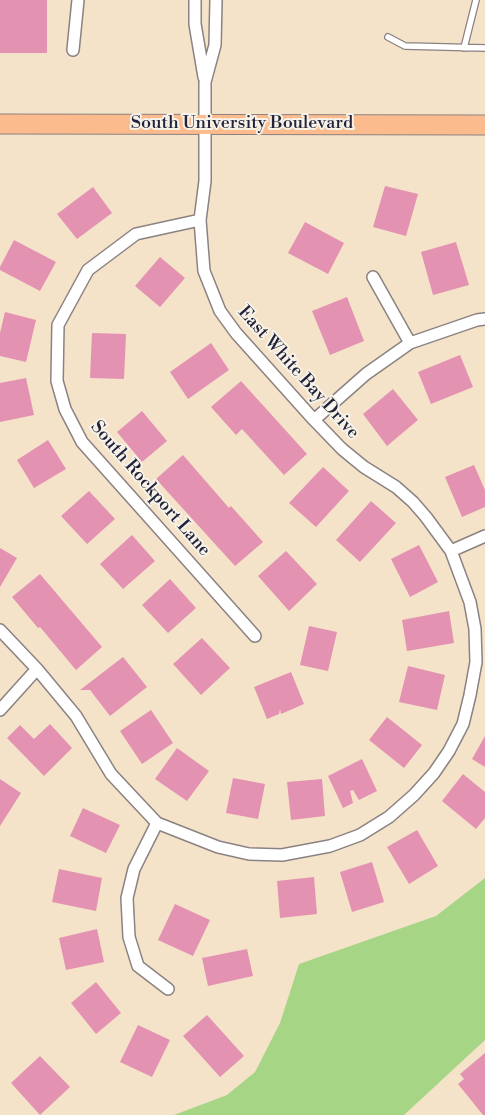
<!DOCTYPE html>
<style>
body{margin:0}
canvas{display:block;background:#f4e2c9}
</style>
<canvas width="485" height="1115"></canvas>
<script>
const ctx = document.querySelector('canvas').getContext('2d');
ctx.lineJoin = 'round';
function paint(path, color) { ctx.fillStyle = color; ctx.fill(path, 'evenodd'); }
const toPath = rows => new Path2D(rows.map(r => 'M' + r).join(''));
function trace(path, color, width, dash) { ctx.strokeStyle = color; ctx.lineWidth = width; ctx.lineCap = dash ? 'butt' : 'round'; ctx.setLineDash(dash || []); ctx.stroke(path); }
function label(font, color, halo, rows, align = 'center') {
  ctx.font = font + ' "Libre Bodoni",serif'; ctx.lineWidth = 4; ctx.setLineDash([]); ctx.textBaseline = 'middle'; ctx.strokeStyle = halo; ctx.fillStyle = color; for (const [text, x, y, turn = 0] of rows) {
    ctx.save(); ctx.translate(x, y); ctx.rotate((+turn || 0) * Math.PI / 180); ctx.textAlign = isNaN(turn) ? turn : align; if (halo) ctx.strokeText(text, 0, 0); ctx.fillText(text, 0, 0); ctx.restore();
  }
}
const green = toPath([
 [485,878,485,1040,404,1115,174,1115,227,1095,255,1072,280,1023,299,964,436,916]
]);
const building = toPath([
 [0,0,47,0,47,53,0,53],
 [385,186,418,194,406,236,373,227],
 [93,187,112,213,77,239,57,214],
 [305,222,344,243,328,274,288,253],
 [14,240,56,262,40,291,0,270,0,267],
 [456,242,469,285,433,295,421,252],
 [160,257,185,278,160,307,135,286],
 [347,297,364,341,330,355,312,311],
 [5,312,36,320,26,362,0,356,0,333],
 [92,333,126,334,124,379,90,378],
 [211,343,229,370,188,399,170,372],
 [460,355,473,387,431,404,418,372],
 [26,378,34,415,0,422,0,383],
 [241,381,307,454,284,475,242,429,236,435,211,407],
 [393,389,418,420,387,446,363,414],
 [142,411,167,441,142,462,117,432],
 [48,440,66,469,34,488,17,460],
 [183,455,229,508,231,506,263,542,235,566,156,479],
 [474,465,485,490,485,507,462,517,445,477],
 [323,467,349,491,316,527,289,503],
 [89,491,115,519,87,544,61,516],
 [371,501,396,523,360,562,336,540],
 [132,535,155,561,123,589,100,564],
 [419,545,438,582,410,597,391,559],
 [0,548,17,558,0,587],
 [286,551,317,584,289,611,258,576],
 [40,574,102,647,76,670,40,627,38,628,12,597],
 [170,579,196,608,168,633,142,605],
 [449,611,454,643,407,651,402,620],
 [309,626,337,632,328,671,300,665],
 [202,638,230,668,201,695,173,664],
 [123,657,147,687,110,716,90,690,80,690],
 [408,666,445,675,437,710,399,702],
 [291,672,304,704,281,714,280,709,279,714,267,719,254,687],
 [151,710,173,743,142,764,120,731],
 [387,717,422,745,404,768,369,740],
 [50,724,72,748,44,776,7,738,20,725,34,739],
 [485,736,485,767,472,759],
 [177,748,209,771,187,801,155,779],
 [362,759,377,791,359,800,353,790,350,791,353,803,343,808,328,776],
 [463,774,485,792,485,818,476,829,442,801],
 [233,778,265,784,258,819,226,813],
 [0,779,21,793,0,826],
 [322,779,325,816,291,820,287,782],
 [83,808,120,825,106,853,70,836],
 [417,830,438,866,409,884,387,847],
 [372,862,384,902,352,912,340,872],
 [59,869,102,878,96,911,52,902],
 [314,877,317,914,280,918,277,881],
 [175,904,210,920,193,956,158,940],
 [97,929,104,962,66,970,59,938],
 [247,949,253,976,208,986,202,958],
 [96,982,121,1013,96,1034,71,1003],
 [207,1015,244,1056,220,1077,183,1036],
 [138,1025,170,1040,152,1077,120,1062],
 [485,1053,485,1115,483,1115,458,1084,464,1079,460,1074],
 [40,1056,70,1087,40,1115,11,1083]
]);
const service = toPath([
 [388,37,405,46,485,48],
 [464,48,476,0]
]);
const minor = toPath([
 [195,0,195,24,204,77],
 [73,50,78,0],
 [200,220,136,234,88,270,58,325,57,381,65,409,82,442,255,636],
 [373,277,410,343],
 [314,420,366,374,410,343,477,320,485,319],
 [451,551,485,536],
 [0,630,37,669,76,716,111,774,157,823,218,847,249,854,282,855,330,846,360,835,389,817,414,795,434,773,449,751,463,724,470,695,476,662,475,629,470,602,451,551,426,517,413,502,396,487,364,467,342,449,314,420,236,333,220,311,204,271,200,220,205,181,205,82,215,45,216,0],
 [0,710,37,669],
 [157,823,134,869,127,898,129,937,138,966,168,989]
]);
const primary = toPath([
 [0,124,485,125]
]);
const streetNames = [
 ["South University Boulevard",242,124],
 ["East White Bay Drive",298,373,48],
 ["South Rockport Lane",150,489,49]
];
paint(green, '#a6d685');
paint(building, '#e492b2');
trace(service, '#8b8282', 8);
trace(minor, '#8b8282', 14);
trace(primary, '#8b8282', 21);
trace(service, '#fff', 5.5);
trace(minor, '#fff', 11);
trace(primary, '#fbbb8d', 19);
label('18px', '#22223b', '#f7f3e8', streetNames);
</script>
